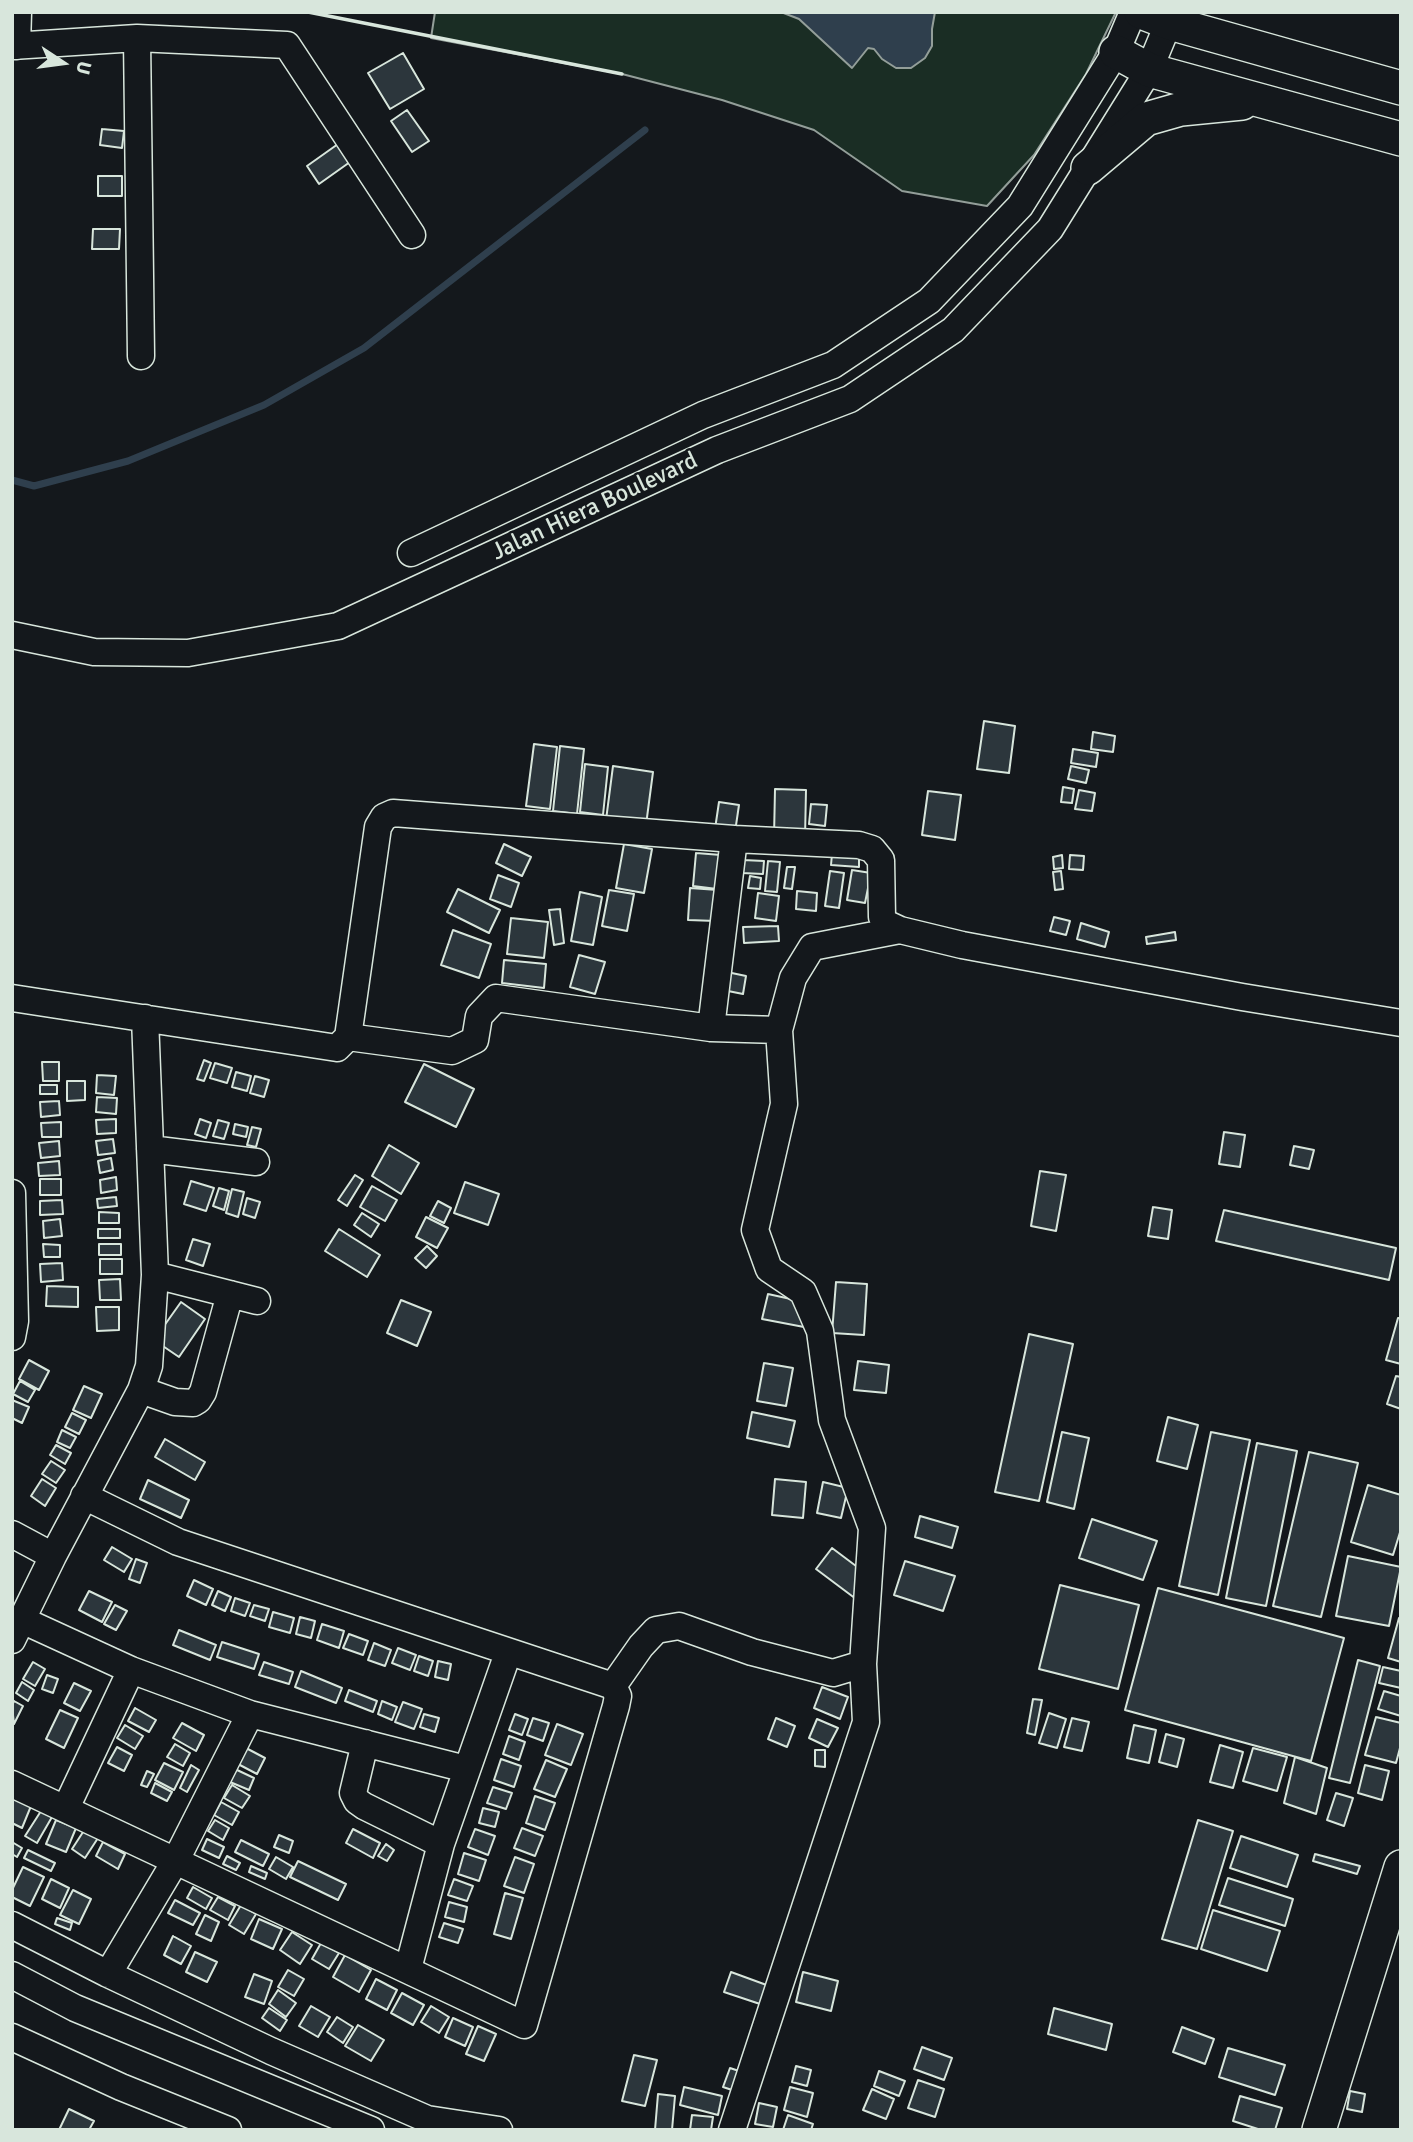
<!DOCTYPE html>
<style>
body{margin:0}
#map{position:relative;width:1413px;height:2142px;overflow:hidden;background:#14181c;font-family:Signika,sans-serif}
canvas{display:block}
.frame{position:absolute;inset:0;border:14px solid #d8e6dc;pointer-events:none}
.north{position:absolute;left:28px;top:28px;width:70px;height:70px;-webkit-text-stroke:5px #14181c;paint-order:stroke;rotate:103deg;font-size:19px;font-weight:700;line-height:28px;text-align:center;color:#d8e6dc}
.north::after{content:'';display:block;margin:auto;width:24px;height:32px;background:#d8e6dc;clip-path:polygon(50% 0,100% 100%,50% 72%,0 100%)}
</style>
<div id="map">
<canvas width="1413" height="2142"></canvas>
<div class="frame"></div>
<div class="north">U</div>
</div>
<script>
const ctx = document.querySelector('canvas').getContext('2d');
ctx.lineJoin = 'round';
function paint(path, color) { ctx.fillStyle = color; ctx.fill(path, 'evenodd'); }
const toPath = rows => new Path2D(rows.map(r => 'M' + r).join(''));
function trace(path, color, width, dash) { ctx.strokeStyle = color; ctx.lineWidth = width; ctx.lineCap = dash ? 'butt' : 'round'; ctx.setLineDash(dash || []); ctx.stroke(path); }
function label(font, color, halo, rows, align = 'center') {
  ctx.font = font + ' Signika,sans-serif'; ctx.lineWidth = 5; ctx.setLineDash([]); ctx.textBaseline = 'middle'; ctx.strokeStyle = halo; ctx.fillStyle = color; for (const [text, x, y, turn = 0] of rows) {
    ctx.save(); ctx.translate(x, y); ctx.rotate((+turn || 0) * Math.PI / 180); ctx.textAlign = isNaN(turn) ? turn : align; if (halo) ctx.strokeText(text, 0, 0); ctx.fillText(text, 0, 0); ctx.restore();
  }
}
const green = toPath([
 [435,12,1116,12,1086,74,1034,155,987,206,902,191,814,130,722,100,622,74,431,38,435,12]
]);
const water = toPath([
 [781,12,935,12,932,29,932,46,925,58,911,68,896,68,882,59,874,49,868,48,852,68,799,19,781,12]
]);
const stream = toPath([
 [12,480,34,486,128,461,264,405,364,348,645,130]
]);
const building = toPath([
 [403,53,424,89,390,109,368,73,403,53],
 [407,110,429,141,412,152,391,121,407,110],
 [102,129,124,131,122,148,100,145,102,129],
 [338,144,350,162,319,184,307,166,338,144],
 [98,176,122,176,122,196,98,196,98,176],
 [93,229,120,229,119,249,92,249,93,229],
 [984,721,1015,726,1009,773,977,769,984,721],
 [1093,732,1115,736,1113,752,1091,749,1093,732],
 [534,744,557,747,550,809,526,806,534,744],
 [560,746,584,749,577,814,553,811,560,746],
 [1073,749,1098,753,1096,767,1071,763,1073,749],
 [585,764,608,767,603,815,580,812,585,764],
 [613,766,653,772,646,825,606,820,613,766],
 [1071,766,1089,770,1086,783,1068,779,1071,766],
 [1063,787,1074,789,1072,803,1061,802,1063,787],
 [775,789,806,790,805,838,774,837,775,789],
 [1079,790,1095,793,1092,811,1075,809,1079,790],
 [928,791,961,795,955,840,922,835,928,791],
 [719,802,739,805,735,832,715,829,719,802],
 [811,804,827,805,825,826,809,824,811,804],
 [504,844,531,857,522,876,496,863,504,844],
 [624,844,652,849,644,893,616,888,624,844],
 [696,853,721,855,717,889,693,886,696,853],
 [832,854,859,856,859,867,831,865,832,854],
 [1062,855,1063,868,1054,869,1053,857,1062,855],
 [1070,855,1084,856,1083,870,1069,869,1070,855],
 [743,860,764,861,763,874,742,873,743,860],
 [768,861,780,862,777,892,765,891,768,861],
 [787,867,795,867,792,889,784,888,787,867],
 [852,870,871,873,865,903,847,900,852,870],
 [830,871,844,873,839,908,825,906,830,871],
 [1061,871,1063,889,1055,890,1053,872,1061,871],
 [498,875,519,883,511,907,490,899,498,875],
 [750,876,761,878,760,889,748,888,750,876],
 [690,888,718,890,716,921,688,920,690,888],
 [458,889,500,910,489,933,447,912,458,889],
 [609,890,634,894,627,931,602,926,609,890],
 [797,891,817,893,816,911,796,909,797,891],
 [580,892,602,897,593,945,571,941,580,892],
 [758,893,779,896,776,921,755,918,758,893],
 [560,909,564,943,554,945,549,910,560,909],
 [1054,917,1070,921,1066,935,1050,931,1054,917],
 [511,918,548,922,544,958,507,954,511,918],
 [1081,923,1109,932,1105,947,1077,939,1081,923],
 [778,926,779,941,744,943,743,927,778,926],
 [453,930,491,944,479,978,441,965,453,930],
 [1175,932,1176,940,1147,944,1146,937,1175,932],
 [579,955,605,962,595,994,570,987,579,955],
 [504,960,546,964,544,988,502,983,504,960],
 [727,972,746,976,743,994,723,990,727,972],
 [204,1060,211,1063,204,1081,197,1079,204,1060],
 [42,1062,59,1062,59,1081,43,1081,42,1062],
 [215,1063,232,1068,227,1083,210,1078,215,1063],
 [424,1064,474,1089,456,1127,405,1102,424,1064],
 [236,1072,251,1076,247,1091,232,1087,236,1072],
 [97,1075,116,1076,114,1095,96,1093,97,1075],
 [255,1076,269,1080,264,1097,250,1093,255,1076],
 [67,1081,85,1081,85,1100,67,1101,67,1081],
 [40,1085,57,1085,57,1094,40,1094,40,1085],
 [97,1097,117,1098,116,1114,96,1112,97,1097],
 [59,1101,60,1115,41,1117,40,1102,59,1101],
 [116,1119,116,1133,97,1134,96,1120,116,1119],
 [200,1119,211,1123,206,1138,195,1134,200,1119],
 [218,1120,229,1123,224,1139,213,1136,218,1120],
 [61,1122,61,1137,42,1137,41,1123,61,1122],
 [235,1124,248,1127,246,1137,233,1134,235,1124],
 [252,1127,261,1129,256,1147,247,1145,252,1127],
 [1224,1132,1245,1135,1240,1167,1219,1164,1224,1132],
 [113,1139,115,1153,98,1155,96,1141,113,1139],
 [59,1141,60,1156,41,1158,39,1143,59,1141],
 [389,1145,419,1163,401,1194,372,1176,389,1145],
 [1294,1146,1314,1150,1309,1169,1290,1165,1294,1146],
 [111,1158,113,1170,100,1173,98,1161,111,1158],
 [59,1161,60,1175,39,1176,38,1163,59,1161],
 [1040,1171,1066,1175,1056,1231,1031,1226,1040,1171],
 [355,1175,363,1180,347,1206,338,1200,355,1175],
 [116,1177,117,1190,101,1193,100,1180,116,1177],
 [40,1179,61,1179,61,1195,40,1195,40,1179],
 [191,1181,214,1188,206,1211,184,1204,191,1181],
 [465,1182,499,1194,488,1225,454,1213,465,1182],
 [372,1186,397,1200,385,1221,360,1207,372,1186],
 [219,1188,229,1191,224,1210,213,1206,219,1188],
 [232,1189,244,1192,238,1217,226,1213,232,1189],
 [116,1197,117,1206,98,1208,97,1199,116,1197],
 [247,1198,260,1202,255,1218,243,1214,247,1198],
 [62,1200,63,1214,40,1215,40,1201,62,1200],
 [438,1201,451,1208,444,1223,430,1216,438,1201],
 [1153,1207,1172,1210,1168,1239,1148,1236,1153,1207],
 [1224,1210,1396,1248,1389,1280,1216,1241,1224,1210],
 [99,1212,119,1213,119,1223,99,1223,99,1212],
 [362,1213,379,1224,371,1237,354,1225,362,1213],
 [426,1217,448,1228,437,1248,416,1237,426,1217],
 [60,1219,62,1236,44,1238,43,1221,60,1219],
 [98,1229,120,1229,120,1238,98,1238,98,1229],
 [339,1229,380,1255,367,1277,325,1251,339,1229],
 [193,1239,210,1244,203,1266,186,1260,193,1239],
 [43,1244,60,1245,60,1257,44,1257,43,1244],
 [99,1244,121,1244,121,1255,99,1255,99,1244],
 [427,1246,437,1256,426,1268,415,1258,427,1246],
 [100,1259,122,1259,122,1274,100,1274,100,1259],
 [62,1263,63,1280,41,1282,40,1264,62,1263],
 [120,1279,121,1300,100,1300,99,1280,120,1279],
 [836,1282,867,1284,864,1335,832,1333,836,1282],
 [47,1286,78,1287,78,1307,46,1306,47,1286],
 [768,1294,809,1303,804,1327,762,1319,768,1294],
 [401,1300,431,1312,417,1346,387,1333,401,1300],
 [181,1302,205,1319,179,1357,154,1340,181,1302],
 [96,1307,119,1307,119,1330,97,1331,96,1307],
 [1398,1318,1401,1318,1401,1364,1386,1360,1398,1318],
 [1029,1334,1073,1344,1039,1501,995,1492,1029,1334],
 [29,1360,49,1371,39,1390,19,1379,29,1360],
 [858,1361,889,1365,886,1393,854,1390,858,1361],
 [764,1363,793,1368,786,1406,757,1401,764,1363],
 [1396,1376,1401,1377,1401,1409,1387,1404,1396,1376],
 [20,1381,35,1390,28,1402,13,1394,20,1381],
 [84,1386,102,1394,91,1418,73,1410,84,1386],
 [12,1400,29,1407,22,1423,12,1418,12,1400],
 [752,1412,795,1421,789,1447,747,1438,752,1412],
 [72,1413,86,1420,79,1434,65,1427,72,1413],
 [1168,1417,1198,1425,1187,1469,1157,1461,1168,1417],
 [62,1430,76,1437,70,1448,57,1442,62,1430],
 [1062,1432,1089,1438,1074,1509,1047,1502,1062,1432],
 [1211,1432,1250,1440,1218,1595,1179,1586,1211,1432],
 [165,1439,205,1462,195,1480,155,1457,165,1439],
 [1257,1443,1297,1451,1266,1606,1226,1598,1257,1443],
 [56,1445,71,1453,65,1464,50,1455,56,1445],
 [1309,1452,1358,1463,1321,1617,1273,1606,1309,1452],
 [51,1461,65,1470,56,1483,42,1474,51,1461],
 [42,1479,56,1488,45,1506,31,1496,42,1479],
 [775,1479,806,1482,803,1518,772,1515,775,1479],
 [148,1480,189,1500,181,1518,140,1499,148,1480],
 [823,1482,848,1488,841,1518,817,1513,823,1482],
 [1368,1485,1401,1495,1401,1529,1393,1555,1351,1542,1368,1485],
 [920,1516,958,1527,952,1548,915,1537,920,1516],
 [1092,1519,1157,1541,1143,1580,1079,1558,1092,1519],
 [112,1547,132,1559,124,1572,104,1560,112,1547],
 [832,1548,872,1578,856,1599,816,1569,832,1548],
 [1348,1556,1401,1567,1389,1626,1336,1616,1348,1556],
 [136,1559,147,1563,140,1583,129,1579,136,1559],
 [905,1561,955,1576,943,1611,894,1595,905,1561],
 [194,1580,213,1589,206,1605,187,1596,194,1580],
 [1060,1585,1139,1605,1118,1689,1039,1669,1060,1585],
 [1158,1588,1344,1638,1311,1761,1125,1710,1158,1588],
 [89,1591,112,1602,102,1622,79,1610,89,1591],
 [218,1591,231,1597,225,1611,212,1605,218,1591],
 [235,1598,250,1603,245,1616,231,1611,235,1598],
 [115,1605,127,1611,116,1630,104,1624,115,1605],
 [254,1605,269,1609,265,1621,250,1616,254,1605],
 [273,1612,294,1618,290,1633,269,1627,273,1612],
 [300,1617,315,1621,311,1638,296,1634,300,1617],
 [1399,1618,1401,1618,1401,1662,1388,1658,1399,1618],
 [322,1624,344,1631,339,1648,317,1640,322,1624],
 [179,1630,216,1645,210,1660,173,1645,179,1630],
 [349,1634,368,1641,363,1655,343,1648,349,1634],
 [222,1642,259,1654,254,1669,217,1657,222,1642],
 [374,1643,391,1650,385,1666,368,1660,374,1643],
 [398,1648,416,1655,410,1670,392,1663,398,1648],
 [419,1656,433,1661,428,1676,414,1671,419,1656],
 [1358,1660,1380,1666,1350,1783,1329,1778,1358,1660],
 [438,1661,451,1664,448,1680,435,1677,438,1661],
 [33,1662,45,1669,35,1686,23,1679,33,1662],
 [264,1662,293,1672,289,1684,259,1675,264,1662],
 [1383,1667,1401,1671,1401,1688,1379,1683,1383,1667],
 [301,1671,342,1688,336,1703,295,1687,301,1671],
 [47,1675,58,1679,53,1693,42,1689,47,1675],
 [22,1682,34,1690,28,1701,16,1693,22,1682],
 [74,1683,91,1691,80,1711,64,1703,74,1683],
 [822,1687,848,1697,840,1719,814,1708,822,1687],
 [349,1690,377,1701,373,1712,345,1701,349,1690],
 [1384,1691,1401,1696,1401,1716,1378,1709,1384,1691],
 [1033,1699,1042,1700,1035,1735,1027,1733,1033,1699],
 [14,1701,23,1706,14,1724,12,1706,14,1701],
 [382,1701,397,1707,392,1720,378,1714,382,1701],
 [403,1702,422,1709,414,1729,395,1722,403,1702],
 [135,1708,156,1720,149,1732,128,1721,135,1708],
 [60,1710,78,1718,64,1748,46,1739,60,1710],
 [1049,1713,1066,1719,1057,1748,1039,1743,1049,1713],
 [424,1714,439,1718,435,1732,420,1727,424,1714],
 [515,1714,528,1719,522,1735,509,1730,515,1714],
 [1376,1717,1401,1723,1401,1744,1396,1763,1365,1755,1376,1717],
 [533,1718,549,1723,543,1741,527,1735,533,1718],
 [776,1718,795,1726,787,1747,768,1739,776,1718],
 [1072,1718,1089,1722,1082,1751,1064,1747,1072,1718],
 [817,1719,838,1728,828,1747,809,1738,817,1719],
 [182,1723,204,1735,196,1751,173,1738,182,1723],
 [557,1724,583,1734,571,1765,545,1755,557,1724],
 [125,1725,143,1736,135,1749,117,1738,125,1725],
 [1134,1725,1156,1730,1149,1763,1127,1758,1134,1725],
 [1166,1734,1184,1739,1177,1767,1159,1762,1166,1734],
 [509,1736,525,1742,519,1760,503,1754,509,1736],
 [175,1744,190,1753,183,1766,167,1757,175,1744],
 [1220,1745,1243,1752,1233,1788,1210,1782,1220,1745],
 [117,1747,132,1755,124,1771,108,1763,117,1747],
 [246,1748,265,1758,257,1774,238,1764,246,1748],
 [1253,1748,1287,1757,1277,1791,1243,1781,1253,1748],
 [815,1750,825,1750,825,1767,815,1766,815,1750],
 [1295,1757,1327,1768,1316,1814,1284,1803,1295,1757],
 [501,1759,521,1766,514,1787,494,1780,501,1759],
 [546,1760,567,1769,555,1797,534,1789,546,1760],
 [164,1763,183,1772,174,1790,155,1780,164,1763],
 [191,1765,199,1770,187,1792,180,1788,191,1765],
 [1365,1765,1389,1771,1382,1800,1358,1793,1365,1765],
 [235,1769,254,1778,249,1790,230,1782,235,1769],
 [147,1771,154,1774,147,1787,141,1785,147,1771],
 [155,1783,172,1792,167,1801,151,1793,155,1783],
 [232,1785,250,1796,242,1808,224,1798,232,1785],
 [493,1787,512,1793,506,1809,487,1803,493,1787],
 [1336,1793,1353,1798,1344,1826,1327,1820,1336,1793],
 [535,1796,555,1803,545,1830,526,1823,535,1796],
 [12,1797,31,1806,22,1828,12,1823,12,1797],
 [221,1802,239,1812,232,1825,214,1815,221,1802],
 [483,1808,499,1812,495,1827,479,1823,483,1808],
 [41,1811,52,1817,37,1843,25,1836,41,1811],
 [56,1820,76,1828,66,1852,46,1844,56,1820],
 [215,1820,229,1828,223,1840,208,1831,215,1820],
 [1198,1820,1233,1831,1197,1949,1162,1939,1198,1820],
 [522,1828,543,1836,535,1856,514,1848,522,1828],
 [85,1829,98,1838,85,1858,72,1849,85,1829],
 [353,1829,380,1843,373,1858,346,1843,353,1829],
 [475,1829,495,1836,488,1855,468,1847,475,1829],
 [279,1835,293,1841,289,1853,274,1847,279,1835],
 [1241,1836,1298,1855,1287,1887,1230,1868,1241,1836],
 [207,1839,224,1847,219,1858,202,1850,207,1839],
 [241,1840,269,1854,263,1866,235,1852,241,1840],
 [12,1842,22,1848,17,1857,12,1854,12,1842],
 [103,1842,125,1854,118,1869,96,1856,103,1842],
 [386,1844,394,1850,387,1861,378,1856,386,1844],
 [28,1850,55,1863,51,1871,24,1858,28,1850],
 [464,1853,486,1860,479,1881,458,1874,464,1853],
 [1315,1854,1360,1866,1357,1874,1313,1861,1315,1854],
 [227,1856,240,1863,236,1870,223,1864,227,1856],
 [276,1857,293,1867,286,1879,269,1869,276,1857],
 [515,1857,534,1864,524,1893,504,1886,515,1857],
 [298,1861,346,1884,338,1900,290,1877,298,1861],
 [251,1866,267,1873,265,1879,249,1872,251,1866],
 [23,1867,44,1877,30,1906,12,1897,12,1890,23,1867],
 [1228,1878,1293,1899,1285,1926,1219,1905,1228,1878],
 [51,1879,69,1888,60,1908,42,1899,51,1879],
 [454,1879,473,1886,467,1901,448,1895,454,1879],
 [193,1887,212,1898,206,1909,187,1898,193,1887],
 [73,1890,91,1899,79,1924,60,1915,73,1890],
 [505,1893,523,1898,511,1939,494,1934,505,1893],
 [218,1897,235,1906,228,1920,210,1910,218,1897],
 [175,1900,200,1913,193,1925,168,1913,175,1900],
 [449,1902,467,1907,464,1922,445,1917,449,1902],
 [241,1905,256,1914,244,1934,229,1925,241,1905],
 [1213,1910,1280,1931,1267,1971,1201,1949,1213,1910],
 [205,1915,219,1922,211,1941,196,1934,205,1915],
 [57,1918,72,1923,70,1930,55,1924,57,1918],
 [259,1919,282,1929,273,1949,251,1939,259,1919],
 [444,1923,463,1929,458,1943,439,1937,444,1923],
 [292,1932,312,1945,300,1964,280,1950,292,1932],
 [173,1936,191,1946,181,1964,164,1955,173,1936],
 [321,1943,339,1953,329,1969,312,1959,321,1943],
 [195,1952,217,1962,207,1982,186,1972,195,1952],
 [345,1955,371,1970,359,1992,333,1977,345,1955],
 [288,1970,304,1979,294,1996,278,1987,288,1970],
 [731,1972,772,1987,766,2006,724,1992,731,1972],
 [803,1972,838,1981,831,2011,796,2002,803,1972],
 [254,1974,272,1981,264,2004,245,1997,254,1974],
 [376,1979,397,1990,387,2010,366,1999,376,1979],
 [278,1990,296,2003,286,2017,269,2004,278,1990],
 [402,1993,424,2005,413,2025,391,2013,402,1993],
 [311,2006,330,2017,318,2037,299,2026,311,2006],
 [431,2006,449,2017,439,2033,421,2022,431,2006],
 [269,2008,287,2020,280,2031,262,2018,269,2008],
 [1054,2008,1112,2024,1106,2050,1048,2034,1054,2008],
 [337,2017,353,2027,343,2043,327,2032,337,2017],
 [453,2018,473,2027,465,2046,445,2037,453,2018],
 [358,2025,384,2040,371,2061,345,2046,358,2025],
 [478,2026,496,2034,484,2061,466,2054,478,2026],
 [1182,2027,1214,2039,1205,2064,1173,2052,1182,2027],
 [922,2047,952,2058,944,2080,914,2069,922,2047],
 [1228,2048,1285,2065,1275,2095,1219,2077,1228,2048],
 [634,2055,657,2060,645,2106,622,2101,634,2055],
 [796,2066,811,2070,807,2086,792,2082,796,2066],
 [730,2068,748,2074,741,2093,723,2087,730,2068],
 [879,2071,905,2081,899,2096,874,2086,879,2071],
 [918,2080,944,2089,935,2117,908,2108,918,2080],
 [684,2087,722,2096,718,2115,680,2105,684,2087],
 [790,2087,813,2093,807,2117,784,2110,790,2087],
 [872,2089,894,2099,886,2119,863,2110,872,2089],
 [1350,2091,1365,2094,1362,2112,1347,2109,1350,2091],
 [658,2094,675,2096,672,2130,655,2130,658,2094],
 [1240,2096,1282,2108,1275,2130,1261,2130,1233,2121,1240,2096],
 [759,2103,777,2107,773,2127,755,2124,759,2103],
 [69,2109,94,2121,89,2130,59,2130,69,2109],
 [692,2115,713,2117,711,2130,690,2130,692,2115],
 [788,2115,813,2124,811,2130,783,2130,788,2115]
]);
const minor = toPath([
 [137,38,141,356],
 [12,46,137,38,287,45,412,235],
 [17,46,18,12],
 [411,553,703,415,833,365,929,301,1020,206,1116,52,1133,12],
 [12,635,94,652,188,653,338,626,717,450,850,399,953,330,1050,229,1149,70,1173,12],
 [12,998,337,1048,348,1037,378,827,384,817,393,813,734,839,859,845,872,849,881,860,882,917,885,923,900,930,962,945,1242,997,1401,1023],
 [711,1028,734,839],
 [348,1037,452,1051,475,1040,479,1016,496,998,711,1028,779,1030,793,978,812,947,900,930],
 [150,1149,256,1162],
 [12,1193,15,1321,12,1337],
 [155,1275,257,1301],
 [141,1390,175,1402,193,1403,198,1400,203,1392,230,1294],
 [12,1534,53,1556],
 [22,1620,131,1670,250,1714,466,1769],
 [12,1640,53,1556,141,1390,149,1366,155,1275,145,1018],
 [613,1686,641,1646,656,1630,679,1626,752,1652,833,1673,863,1664],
 [365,1743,353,1793,357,1801,364,1806,441,1844],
 [12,1784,524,2025,616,1706,618,1696,613,1686,178,1542,84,1496],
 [66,1808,131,1670],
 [12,1925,108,1974,271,2051,427,2119,499,2130],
 [408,1969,441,1844,508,1653],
 [108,1974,176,1860,250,1714],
 [12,1975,75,2008,371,2130],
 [12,2037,121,2087,228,2130],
 [732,2130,866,1722,863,1664,872,1528,832,1420,820,1331,803,1292,769,1269,755,1230,784,1104,779,1030]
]);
const major = toPath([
 [1141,12,1170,23,1401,88],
 [1116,52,1149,70,1401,139],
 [1088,168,1146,119,1181,109,1242,103],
 [1319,2130,1401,1867]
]);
const wall = toPath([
 [308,12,622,74]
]);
const streetNames = [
 ["Jalan Hiera Boulevard",595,507,-25]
];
paint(green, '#1a2d24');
trace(green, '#939e99', 2);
paint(water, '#2f3f4d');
trace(water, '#939e99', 2);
trace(stream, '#2f3f4d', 7);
paint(building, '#2c363c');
trace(building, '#d8e6dc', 2);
trace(minor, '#d8e6dc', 29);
trace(major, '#d8e6dc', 36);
trace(minor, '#14181c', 26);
trace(major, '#14181c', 33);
trace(wall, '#d8e6dc', 3.5);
label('24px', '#d8e6dc', '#14181c', streetNames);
</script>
